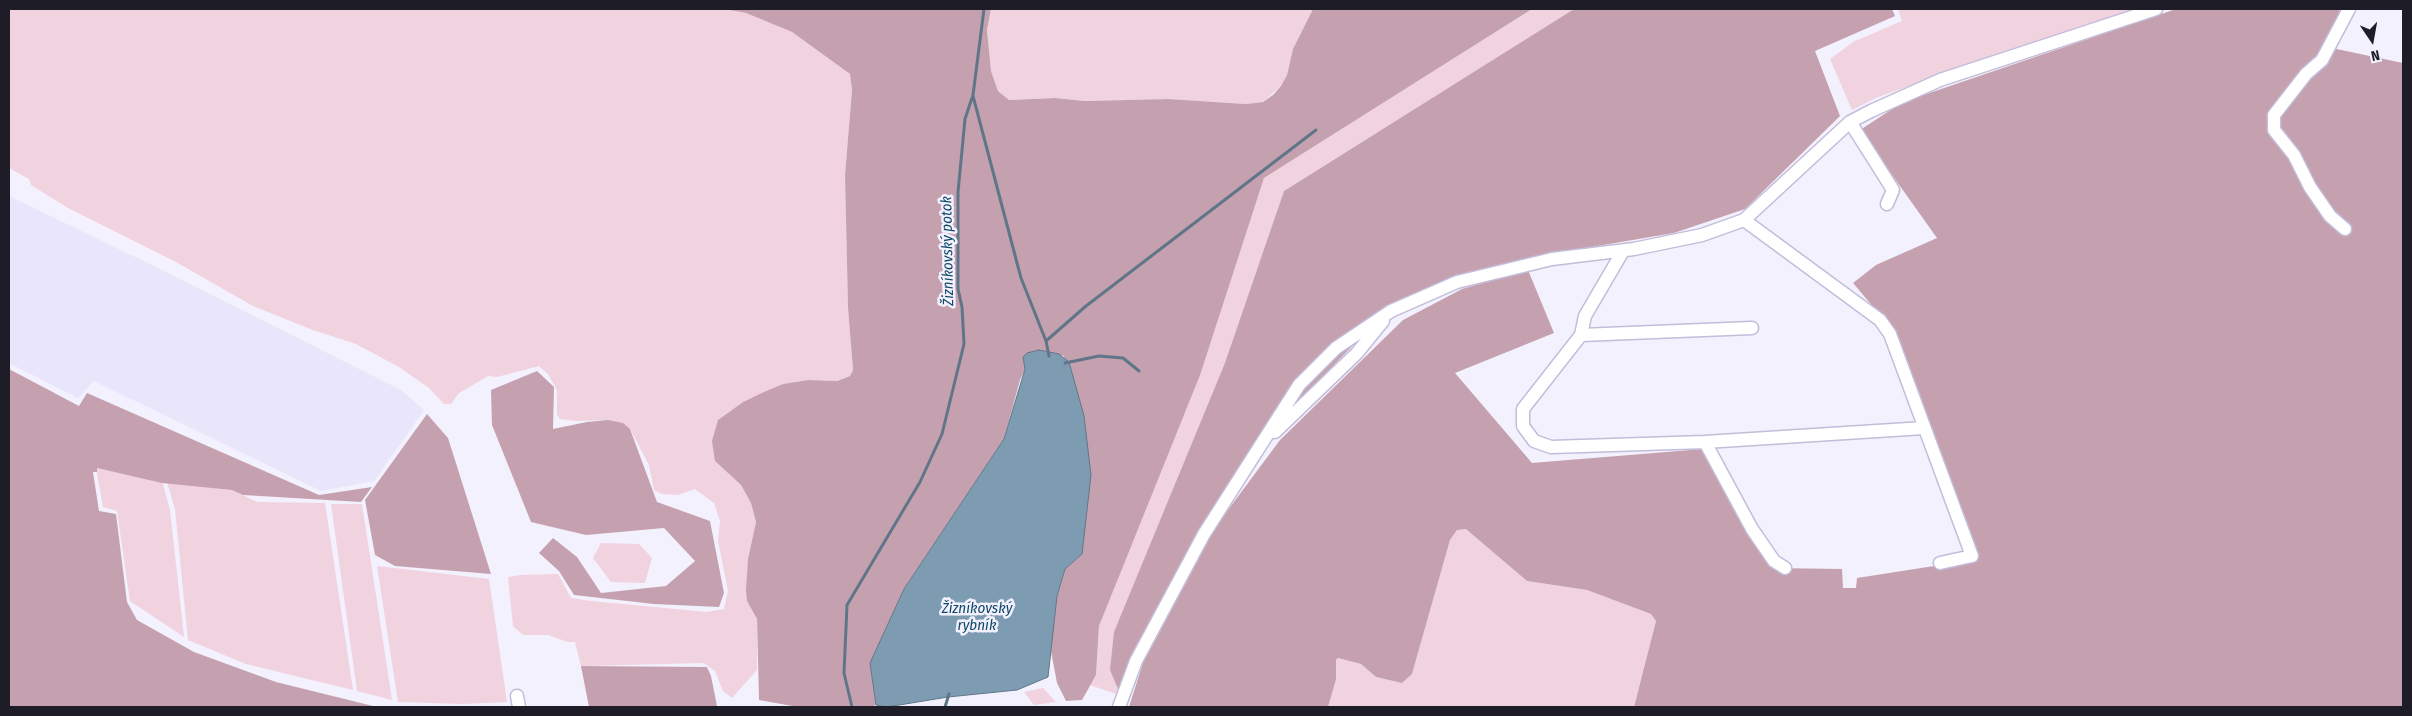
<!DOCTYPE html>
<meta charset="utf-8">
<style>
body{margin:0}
#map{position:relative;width:2412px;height:716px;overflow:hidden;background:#f3f1fd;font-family:"Fira Sans Condensed",sans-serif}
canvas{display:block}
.frame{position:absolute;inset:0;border:10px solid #1e1c26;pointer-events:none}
.north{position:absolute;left:2347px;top:15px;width:50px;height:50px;-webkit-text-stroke:4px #f3f1fd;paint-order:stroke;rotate:168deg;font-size:14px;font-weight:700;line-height:20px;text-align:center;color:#1e1c26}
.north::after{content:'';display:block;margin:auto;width:18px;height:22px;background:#1e1c26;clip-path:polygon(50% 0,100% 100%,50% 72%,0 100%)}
</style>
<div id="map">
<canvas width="2412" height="716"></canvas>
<div class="frame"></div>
<div class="north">N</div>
</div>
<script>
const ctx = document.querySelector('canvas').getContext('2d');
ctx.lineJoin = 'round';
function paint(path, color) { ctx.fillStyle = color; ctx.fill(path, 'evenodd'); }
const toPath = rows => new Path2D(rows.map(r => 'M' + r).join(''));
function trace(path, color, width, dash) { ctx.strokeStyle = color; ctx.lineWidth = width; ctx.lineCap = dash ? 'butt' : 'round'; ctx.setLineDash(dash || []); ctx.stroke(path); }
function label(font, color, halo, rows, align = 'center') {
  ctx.font = font + ' "Fira Sans Condensed",sans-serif'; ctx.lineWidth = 5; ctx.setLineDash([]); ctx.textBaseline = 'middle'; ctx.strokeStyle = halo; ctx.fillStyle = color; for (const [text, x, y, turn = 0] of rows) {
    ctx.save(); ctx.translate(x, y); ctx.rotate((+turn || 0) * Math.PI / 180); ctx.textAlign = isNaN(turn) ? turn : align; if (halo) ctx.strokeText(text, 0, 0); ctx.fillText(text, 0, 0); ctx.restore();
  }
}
const built = toPath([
 [9,196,162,270,401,390,424,410,374,481,321,491,94,381,78,398,9,363]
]);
const green = toPath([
 [9,9,724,9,746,13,792,32,850,74,852,90,845,175,848,308,853,370,850,376,836,381,808,380,783,384,743,402,718,420,715,461,741,485,751,503,756,522,748,559,747,601,757,619,757,670,732,698,723,691,715,671,704,663,581,666,575,642,568,642,548,635,523,635,513,626,508,577,521,575,558,574,571,598,591,601,707,612,724,609,728,591,718,541,720,521,714,503,695,489,678,495,662,494,654,490,649,465,630,429,608,420,576,421,560,419,557,415,557,390,548,374,539,366,497,377,488,376,459,393,451,404,444,404,429,388,399,367,356,344,313,330,253,306,176,262,68,208,31,185,29,179,9,168],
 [991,9,1313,9,1293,49,1287,75,1281,86,1263,102,1246,104,1168,99,1085,101,1055,98,1009,100,998,91,991,71,987,30],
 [1532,9,1574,9,1284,191,1119,691,1116,694,1090,685,1096,675,1099,626,1236,263,1264,178],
 [1898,9,2137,9,2021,46,1878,97,1852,110,1830,59,1853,42,1902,21],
 [96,468,162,481,170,510,184,637,130,601,117,511,103,507],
 [167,482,232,490,257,502,325,503,353,690,246,664,188,640,175,509],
 [331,504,362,504,392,700,357,691],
 [1467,529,1527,581,1587,590,1651,614,1656,621,1634,707,1328,707,1336,660,1338,658,1361,664,1376,677,1402,683,1412,674,1450,540,1457,530],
 [601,543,639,544,652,558,645,583,611,582,593,558],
 [377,566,489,579,507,702,463,704,398,702],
 [1043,688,1056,702,1034,705,1024,692]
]);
const forest = toPath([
 [724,9,991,9,987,30,991,71,998,91,1009,100,1055,98,1085,101,1168,99,1246,104,1263,102,1273,95,1281,86,1287,75,1293,49,1313,9,1532,9,1264,178,1200,375,1099,626,1096,675,1082,700,1066,701,1057,683,1050,646,1057,596,1065,569,1082,554,1064,356,1039,350,1025,369,1020,380,1004,439,904,589,870,663,876,705,871,707,798,707,759,700,757,619,747,601,746,590,748,559,756,522,751,503,741,485,715,461,712,441,718,420,743,402,764,392,783,384,808,380,837,381,850,376,853,370,848,308,845,175,852,90,850,74,792,32,746,13],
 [1574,9,1892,9,1895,16,1815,51,1840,116,1745,209,1674,233,1550,254,1455,277,1387,305,1333,345,1296,383,1119,691,1110,670,1114,632,1225,363,1284,191],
 [2176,9,2340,9,2327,47,2403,63,2403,707,1634,707,1656,621,1651,614,1587,590,1527,581,1466,529,1457,530,1450,540,1412,674,1402,683,1376,677,1361,664,1338,658,1336,660,1336,679,1328,707,1129,707,1143,663,1216,526,1280,440,1403,320,1462,289,1528,270,1554,333,1455,373,1532,463,1703,449,1771,568,1842,569,1843,588,1856,588,1857,578,1966,561,1973,552,1897,335,1853,283,1876,265,1937,238,1860,130,1903,102],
 [1358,340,1292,408,1306,386,1338,354],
 [9,369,79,406,87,393,319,495,372,487,361,502,243,495,232,490,162,483,97,468,97,472,93,472,99,511,116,514,127,602,137,620,194,652,276,682,377,707,9,707],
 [537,371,554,387,553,429,587,422,608,420,623,423,630,429,657,502,710,521,724,593,719,607,654,604,574,595,559,571,539,553,553,538,577,557,601,593,666,586,695,561,664,528,586,535,531,522,492,425,491,390],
 [427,414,448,438,491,574,395,566,375,555,365,500],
 [581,666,707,667,711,676,717,706,589,707]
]);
const water = toPath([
 [1039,350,1059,354,1069,362,1084,416,1091,475,1082,554,1065,569,1057,596,1048,677,1017,690,948,697,887,707,876,705,870,663,904,589,1004,439,1025,369,1023,357,1027,353,1039,350]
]);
const stream = toPath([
 [973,96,1021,278,1046,341,1049,356],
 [1046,341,1086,306,1316,130],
 [1065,363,1099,356,1123,358,1139,371],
 [852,707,844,673,847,605,920,482,942,434,964,344,962,307,958,289,958,192,965,119,973,95,984,9],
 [945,707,949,694]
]);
const minor = toPath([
 [1850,122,1893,190,1887,204],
 [1744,220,1880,320,1890,334,1972,556,1940,563],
 [2345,229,2330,216,2310,187,2294,155,2274,130,2274,115,2306,74,2322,60,2349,9],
 [1623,251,1585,316,1581,335,1523,409,1523,426,1534,441,1551,447,1705,442,1924,428],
 [1581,335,1752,328],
 [1275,432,1357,353,1383,321],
 [1705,442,1752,529,1774,561,1785,568],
 [517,696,519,707],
 [1119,707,1136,661,1204,534,1299,385,1336,348,1391,311,1457,282,1552,259,1634,249,1702,235,1744,220,1850,122,1871,111,1940,80,2156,9]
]);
const waterNames = [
 ["Žizníkovský potok",948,251,-91],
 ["Žizníkovský",977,609],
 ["rybník",977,626]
];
paint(built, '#e9e5fb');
paint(green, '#f1d2df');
paint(forest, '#c5a1b0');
paint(water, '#7d9cb2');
trace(water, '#607688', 1);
trace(stream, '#607688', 3);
trace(minor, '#c3bdda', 15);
trace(minor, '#fff', 12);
label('italic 15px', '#0f4867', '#f3f1fd', waterNames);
</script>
